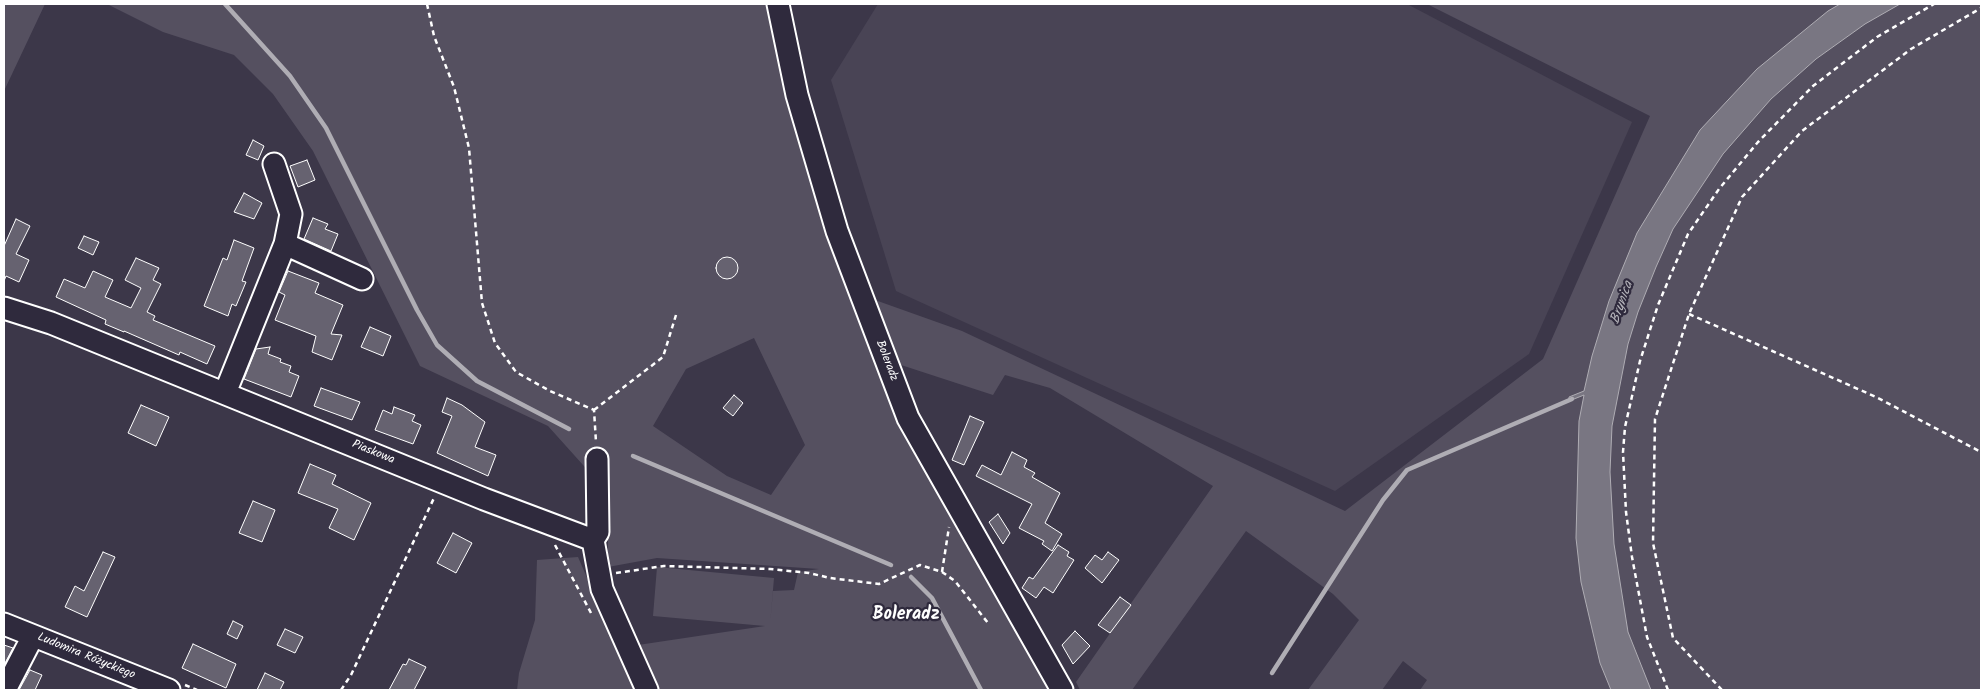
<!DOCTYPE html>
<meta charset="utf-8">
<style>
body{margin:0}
#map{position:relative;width:1985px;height:694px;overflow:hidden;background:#3c3749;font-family:Kalam,sans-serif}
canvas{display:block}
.frame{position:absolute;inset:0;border:5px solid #fff;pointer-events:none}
</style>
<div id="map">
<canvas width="1985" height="694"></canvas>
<div class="frame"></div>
</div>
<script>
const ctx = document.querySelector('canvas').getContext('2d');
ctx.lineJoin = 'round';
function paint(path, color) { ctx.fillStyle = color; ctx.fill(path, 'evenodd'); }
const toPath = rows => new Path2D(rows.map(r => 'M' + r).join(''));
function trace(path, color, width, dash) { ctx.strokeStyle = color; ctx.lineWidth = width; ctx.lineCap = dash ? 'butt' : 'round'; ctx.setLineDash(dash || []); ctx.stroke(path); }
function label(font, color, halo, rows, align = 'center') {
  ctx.font = font + ' Kalam,sans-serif'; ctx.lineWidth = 4.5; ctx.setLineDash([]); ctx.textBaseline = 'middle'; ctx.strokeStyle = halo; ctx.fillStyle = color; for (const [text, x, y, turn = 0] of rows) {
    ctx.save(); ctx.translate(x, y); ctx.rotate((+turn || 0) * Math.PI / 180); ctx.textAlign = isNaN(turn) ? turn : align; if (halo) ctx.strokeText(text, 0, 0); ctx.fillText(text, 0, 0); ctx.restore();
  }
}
const built = toPath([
 [878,4,1407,4,1632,122,1529,354,1335,491,896,291,831,80]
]);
const green = toPath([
 [4,4,45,4,4,91],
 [107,4,769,4,786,86,838,266,907,437,1051,690,659,690,638,645,765,626,653,616,657,567,774,578,770,625,773,591,794,590,798,572,819,569,657,558,608,567,608,463,592,475,548,426,420,366,313,151,273,94,234,55,163,32],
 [754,338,805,445,771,495,727,476,653,426,686,369],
 [1427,4,1981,4,1981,690,1420,690,1427,680,1403,661,1382,690,1308,690,1359,620,1333,594,1246,531,1132,690,1080,690,1076,682,1213,486,1050,388,1005,375,993,395,898,364,891,349,875,300,962,331,1345,511,1543,359,1650,116],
 [578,557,636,690,517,690,519,673,535,620,537,560]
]);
const water = toPath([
 [1840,4,1900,4,1865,24,1816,59,1771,99,1723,154,1673,229,1656,267,1638,312,1628,344,1612,426,1610,472,1614,544,1628,632,1651,690,1611,690,1600,663,1581,582,1576,538,1579,421,1584,395,1569,401,1569,397,1584,391,1592,356,1609,301,1637,233,1700,130,1757,69,1828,11,1840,4]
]);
const stream = toPath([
 [225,4,290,76,326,128,417,310,437,345,477,381,569,429],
 [633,456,891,565],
 [911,577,932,598,981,690],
 [1272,673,1383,500,1407,470,1572,399]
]);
const building = toPath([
 [253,140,264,146,258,160,246,155,253,140],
 [307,160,315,180,298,187,290,166,307,160],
 [244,193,262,203,254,219,234,212,244,193],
 [313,218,328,224,325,229,338,234,331,251,304,239,313,218],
 [16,219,30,226,16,254,29,260,19,282,6,276,4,281,4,246,16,219],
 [84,236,99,242,93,255,78,248,84,236],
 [234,240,254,248,242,281,246,282,236,306,232,304,228,316,204,306,223,258,227,260,234,240],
 '716 268a11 11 0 1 1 22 0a11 11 0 1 1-22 0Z',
 [136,258,159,268,153,280,161,284,147,312,155,316,153,320,215,346,207,364,180,352,179,355,124,331,124,332,105,324,106,320,56,297,64,279,85,288,93,271,113,280,105,297,131,308,141,288,125,280,136,258],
 [288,271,319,283,315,293,343,305,331,334,342,335,332,360,312,352,316,336,275,320,285,295,279,292,288,271],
 [370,327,391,336,383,356,361,347,370,327],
 [270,347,268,354,281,359,280,362,291,366,289,372,299,376,291,397,244,379,256,349,270,347],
 [321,388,360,402,352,420,314,406,321,388],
 [734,395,743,403,733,416,723,408,734,395],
 [447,398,462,405,485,422,475,447,496,455,488,476,437,453,452,416,442,412,447,398],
 [141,405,169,417,156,446,128,433,141,405],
 [394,407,415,415,412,421,421,425,413,444,375,430,383,410,392,414,394,407],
 [970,416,984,422,964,465,952,460,970,416],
 [1012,452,1027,460,1024,467,1035,473,1032,477,1060,493,1045,523,1062,534,1052,551,1042,544,1044,541,1019,528,1032,504,976,476,982,465,1001,475,1012,452],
 [310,464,336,475,332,484,371,503,354,540,329,528,338,509,298,493,310,464],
 [253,501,275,510,262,542,239,533,253,501],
 [998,514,1010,533,1003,544,989,522,998,514],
 [453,533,472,543,456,573,437,563,453,533],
 [1058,545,1069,552,1067,556,1074,560,1053,593,1044,587,1036,598,1022,588,1029,577,1033,579,1058,545],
 [103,552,115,557,87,617,65,607,75,586,84,591,103,552],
 [1108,552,1119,560,1102,583,1085,568,1095,555,1102,560,1108,552],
 [1120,597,1131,605,1110,633,1098,625,1120,597],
 [233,621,243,626,237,639,227,634,233,621],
 [285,629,303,637,295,653,277,645,285,629],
 [1075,631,1090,646,1073,664,1062,645,1075,631],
 [193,644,236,664,226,688,182,668,193,644],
 [4,645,13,648,4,665,4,645],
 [409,659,426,667,414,690,389,690,403,664,406,665,409,659],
 [30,670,42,675,35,690,19,690,30,670],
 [265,673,284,682,280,690,257,690,265,673]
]);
const path = toPath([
 [427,4,434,36,454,87,469,148,482,303,495,343,516,372,550,391,594,410,596,442],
 [1689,314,1876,397,1981,452],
 [594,410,663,357,676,315],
 [555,545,591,613],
 [942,572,955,581,988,623],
 [616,573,664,566,770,569,809,573,830,578,879,584,920,565,942,572,949,527],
 [185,685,197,690],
 [341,690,351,675,434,498],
 [1668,690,1647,637,1632,557,1626,512,1623,452,1625,427,1640,361,1658,305,1688,234,1719,189,1758,142,1813,86,1877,37,1934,4],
 [1722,690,1673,638,1653,543,1655,419,1689,314,1742,197,1802,131,1911,49,1981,8]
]);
const minor = toPath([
 [778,4,797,95,837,231,908,418,1062,690],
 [285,244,362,279],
 [4,308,51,323,484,499,593,540],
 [225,393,285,244,291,214,274,164],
 [593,540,602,589,647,690],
 [593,540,598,532,597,459],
 [4,624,169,690],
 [5,690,33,636]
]);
const streetNames = [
 ["Boleradz",886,361,69],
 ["Piaskowa",373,453,22],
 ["Ludomira Różyckiego",86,657,22]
];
const waterNames = [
 ["Brynica",1623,303,-71]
];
const districtNames = [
 ["Boleradz",906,616]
];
paint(built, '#494455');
paint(green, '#555060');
paint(water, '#797682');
trace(water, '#afadb4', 1);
trace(stream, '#afadb4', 4.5);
paint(building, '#666270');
trace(building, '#fff', 1);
trace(minor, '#fff', 25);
trace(path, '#fff', 2.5, [5, 4]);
trace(minor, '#2f2a3d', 21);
label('12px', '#fff', '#2f2a3d', streetNames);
label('italic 14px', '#b5b4ba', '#2f2a3d', waterNames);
label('bold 18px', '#fff', '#2f2a3d', districtNames);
</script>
